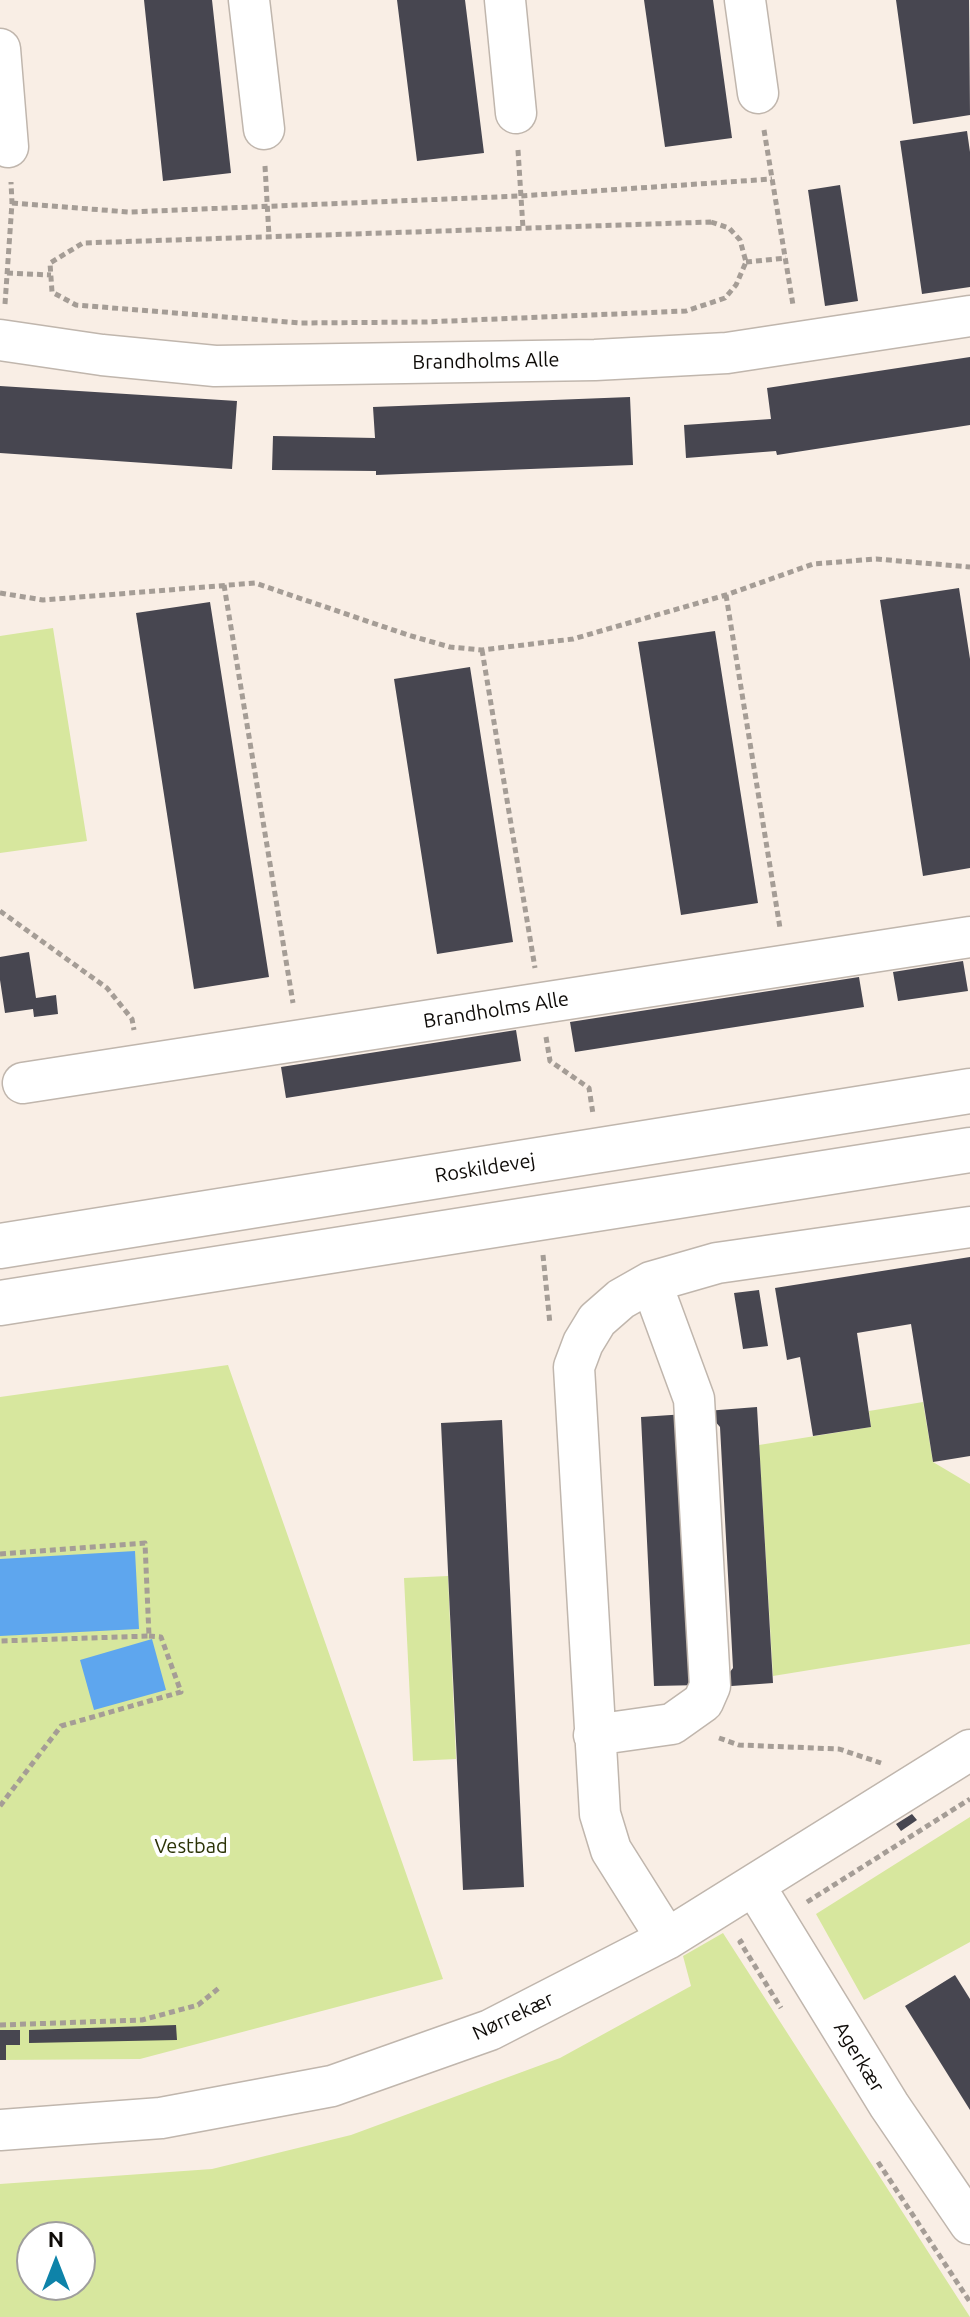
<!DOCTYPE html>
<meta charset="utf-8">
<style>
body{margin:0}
#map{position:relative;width:970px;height:2317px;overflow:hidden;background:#f9eee5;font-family:Ubuntu,sans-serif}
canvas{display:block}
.north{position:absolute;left:16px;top:2221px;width:80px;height:80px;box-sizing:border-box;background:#fff;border:2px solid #9f9e9d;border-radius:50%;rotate:0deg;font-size:22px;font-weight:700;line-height:32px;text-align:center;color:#0f0c09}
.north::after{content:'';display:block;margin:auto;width:28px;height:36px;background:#0e83a9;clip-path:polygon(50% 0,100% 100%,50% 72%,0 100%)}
</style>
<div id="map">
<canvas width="970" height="2317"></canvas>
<div class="north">N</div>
</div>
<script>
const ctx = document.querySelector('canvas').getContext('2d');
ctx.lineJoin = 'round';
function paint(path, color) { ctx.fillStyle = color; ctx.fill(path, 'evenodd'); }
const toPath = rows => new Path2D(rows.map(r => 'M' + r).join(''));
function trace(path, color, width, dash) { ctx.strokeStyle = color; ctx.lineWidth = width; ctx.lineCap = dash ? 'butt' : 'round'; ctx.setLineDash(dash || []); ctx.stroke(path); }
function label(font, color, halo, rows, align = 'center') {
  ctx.font = font + ' Ubuntu,sans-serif'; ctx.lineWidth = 8; ctx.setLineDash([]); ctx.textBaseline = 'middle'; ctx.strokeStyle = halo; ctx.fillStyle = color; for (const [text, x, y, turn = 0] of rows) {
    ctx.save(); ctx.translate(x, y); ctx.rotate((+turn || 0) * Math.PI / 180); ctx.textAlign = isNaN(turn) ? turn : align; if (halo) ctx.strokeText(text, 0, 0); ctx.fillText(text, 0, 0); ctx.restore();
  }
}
const green = toPath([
 [53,628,87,841,0,853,0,636],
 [228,1365,443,1979,140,2059,0,2060,0,1397],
 [923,1402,933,1462,970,1484,970,1644,773,1676,759,1445,871,1427,869,1411],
 [448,1576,456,1759,413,1761,404,1578],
 [970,1817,970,1942,864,2000,816,1914],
 [723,1933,970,2317,0,2317,0,2184,212,2169,351,2135,560,2058,691,1986,683,1956],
 [32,2237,80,2237,80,2285,32,2285]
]);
const water = toPath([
 [135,1551,139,1629,0,1636,0,1559],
 [152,1639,166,1690,94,1710,80,1660]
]);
const building = toPath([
 [144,0,212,0,231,173,163,181],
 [397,0,465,0,484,153,417,161],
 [644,0,713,0,732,138,665,147],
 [896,0,969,0,970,115,913,124],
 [967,131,970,152,970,287,922,294,900,141],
 [840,185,858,301,825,306,808,190],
 [970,357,970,425,777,455,776,451,686,458,684,425,771,419,767,388],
 [0,386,237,401,232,469,0,453],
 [630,397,633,465,376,475,376,471,272,470,273,436,375,438,373,407],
 [959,588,970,659,970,868,923,876,880,600],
 [210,602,269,977,194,989,136,613],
 [715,631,758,903,681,915,638,642],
 [470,667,513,942,437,954,394,679],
 [29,952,36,998,56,995,58,1014,34,1017,33,1009,5,1013,0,980,0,957],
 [963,961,968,991,898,1001,893,972],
 [859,977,864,1007,575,1052,570,1022],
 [516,1030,521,1061,286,1098,281,1067],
 [970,1257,970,1456,933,1462,911,1324,857,1333,871,1427,813,1436,800,1357,787,1360,775,1288],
 [759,1290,768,1346,743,1349,734,1293],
 [757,1407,773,1683,718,1687,733,1668,720,1427,706,1411],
 [686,1414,701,1685,654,1686,641,1417],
 [502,1420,524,1887,463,1890,441,1423],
 [912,1814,917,1820,901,1831,896,1824],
 [955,1975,970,1999,970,2110,905,2006],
 [176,2025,177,2040,29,2043,29,2030],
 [0,2030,20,2030,20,2045,6,2045,6,2060,0,2060]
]);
const path = toPath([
 [764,130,793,305],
 [518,150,523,228],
 [265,166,269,236],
 [12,203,129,212,520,196,772,179],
 [711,222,729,228,740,240,746,262,736,285,725,298,686,311,425,322,301,323,76,305,52,292,50,263,83,243,711,222],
 [746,262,786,258],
 [7,273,51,275],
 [5,304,12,203,11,182],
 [224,585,293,1003],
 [0,593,43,600,255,583,408,635,450,647,482,650,573,639,726,595,813,564,876,559,970,567],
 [726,595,780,928],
 [482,650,535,968],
 [0,911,107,988,132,1019,134,1030],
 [546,1037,550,1061,589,1088,593,1114],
 [543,1255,550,1324],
 [0,1554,145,1543,149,1636,0,1641],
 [719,1738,739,1745,839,1749,881,1763],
 [0,1806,61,1726,181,1692,161,1637,149,1636],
 [807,1902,970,1799],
 [743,1940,740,1942,781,2008],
 [0,2025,142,2020,198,2005,219,1988],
 [878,2162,970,2302]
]);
const minor = toPath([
 [249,0,264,129],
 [505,0,516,113],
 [745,0,758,93],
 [0,49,8,147],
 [0,340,102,355,215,366,595,360,727,353,970,316],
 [23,1083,970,937],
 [594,1735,672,1724,703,1702,710,1686,694,1399,651,1282],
 [754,1885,889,2105,970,2224],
 [667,1939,611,1850,600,1814,574,1367,583,1343,597,1320,621,1299,651,1282,717,1263,970,1227],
 [0,2130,161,2118,332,2086,490,2030,667,1939,970,1750]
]);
const major = toPath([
 [0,1246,970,1091],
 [0,1303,970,1150]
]);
const streetNames = [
 ["Brandholms Alle",486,361,-1],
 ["Brandholms Alle",496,1010,-9],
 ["Roskildevej",485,1168,-9],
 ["Nørrekær",513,2016,-25],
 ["Agerkær",859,2057,59]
];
const parkNames = [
 ["Vestbad",191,1846]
];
paint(green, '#d7e79e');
paint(water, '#5ea6ee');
paint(building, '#474650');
trace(minor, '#c0b6ad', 43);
trace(major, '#c0b6ad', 47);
trace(path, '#a59d96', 5, [6, 4]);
trace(minor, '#fff', 40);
trace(major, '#fff', 44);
label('20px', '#0f0c09', '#fff', streetNames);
label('20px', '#2c3307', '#fff', parkNames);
</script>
